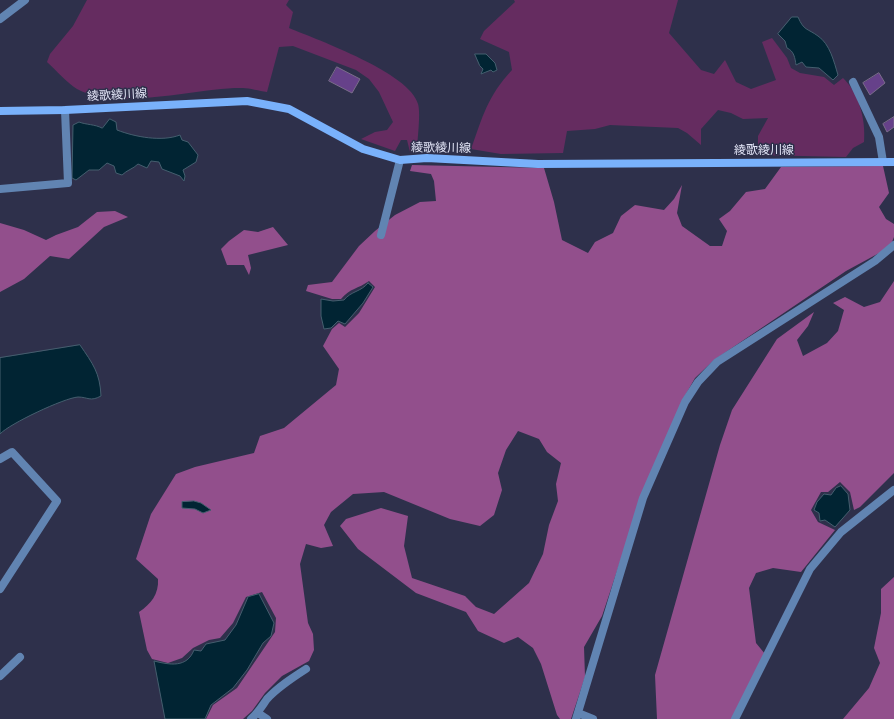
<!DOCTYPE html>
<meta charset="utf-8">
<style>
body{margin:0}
canvas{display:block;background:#2e304b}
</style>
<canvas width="894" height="719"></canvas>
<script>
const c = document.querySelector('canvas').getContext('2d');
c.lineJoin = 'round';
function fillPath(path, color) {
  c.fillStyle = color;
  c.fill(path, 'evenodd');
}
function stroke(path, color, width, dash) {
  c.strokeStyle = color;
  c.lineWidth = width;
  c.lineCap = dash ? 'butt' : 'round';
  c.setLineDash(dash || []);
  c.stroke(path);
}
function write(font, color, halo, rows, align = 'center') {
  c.font = font + ' "Public Sans","Noto Sans JP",sans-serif';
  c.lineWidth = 3;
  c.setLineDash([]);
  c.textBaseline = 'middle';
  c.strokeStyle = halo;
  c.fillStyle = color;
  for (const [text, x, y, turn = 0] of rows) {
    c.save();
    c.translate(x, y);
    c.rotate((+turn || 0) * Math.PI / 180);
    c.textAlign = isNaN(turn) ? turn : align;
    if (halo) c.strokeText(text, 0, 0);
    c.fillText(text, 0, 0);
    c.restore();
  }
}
const green = new Path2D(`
 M87,0H289L286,5L293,12L289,28C318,40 410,73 418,104C421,114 417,141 417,153L410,152L407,140H401L395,151L361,139L375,132L387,130L393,122L379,92L369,79L356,70L293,46L279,47L267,92C259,91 250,88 243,88C196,87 119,112 77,89C66,82 57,71 47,62L50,54L73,26Z
 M514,0H678L669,33L701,70L714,74L725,60L736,82L751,89L776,80L762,42L772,38L787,58L791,68L800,73L824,77L834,85L843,78C859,93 866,120 864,142L853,148L846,157L758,155V136L768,118L743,119L731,113L718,110L701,129V145L687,133L678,128L610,125L595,129L567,131L563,153L501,154L471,149C483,116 487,97 512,70L509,52L480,39L484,31L515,2Z`);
const forest = new Path2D(`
 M412,165L544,168L554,202L562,240L588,253L595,242L613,233L621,216L635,205L664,210L674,199L682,185L677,213L682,226L710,246H722L727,231L719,219L730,211L746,192L765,189L781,167L883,166L889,193L879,207L886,219L894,224V237L892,242L881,252L846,271L714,360L695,378L682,401L630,532L602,616L584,647L585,677L571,719H560L557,715L541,664L533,648L518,637L504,643L478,631L466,612L416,593L358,549L340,526L346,519L381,508L408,516L404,546L412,578L465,596L476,607L494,614L529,583L543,554L549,525L558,501L556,484L561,463L547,452L539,439L518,431L506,450L498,473L502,490L494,515L480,526L450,519L384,492L353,494L331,512L324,525L333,546L321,548L306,544L300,564L308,623L313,634L314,650L309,661L282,676L265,693L252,711L243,719H206L213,705L237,688L275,632L276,618L262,592L246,597L233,623L220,638L209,640L193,648L182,658L168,663L152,659L147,650L139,612C151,604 159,594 158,579L136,559L151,514L176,474L195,467L254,453L260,436L284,428L336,385L339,369L323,346L332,329L339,323L345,327L359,313L375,287L369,281C358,289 350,288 341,299H332L306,291L308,285L332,282L359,246L375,231L395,215L420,202L436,201L434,181L431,174L410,171Z
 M115,211L128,217L104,227L69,259L50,256L24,279L0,292V223L24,230L46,240L56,235L78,227L97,212Z
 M273,227L288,245L248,255L251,268L249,275L244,265H227L221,249L229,241L244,230L258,232Z
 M894,281V473L860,507L854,510L850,492L840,482L828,492H821L811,510L818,522L835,530L801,572L773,568L756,573L749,588L756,643L765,654L732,719H657L655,675L720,445L732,410L777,339L814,312L808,326L797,340L803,356L827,343L838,331L844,310L833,303L845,297L864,307L880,302Z
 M894,577V719H843L869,688L880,663L874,648L881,613V589Z`);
const water = new Path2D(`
 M792,17H798C804,31 807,28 818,36C830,44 834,62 838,75L833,80L819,68L806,67L802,62L796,65C795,58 794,51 787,48L785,41L778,34Z
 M475,54H486L495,63L497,70L493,72L491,70L481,74L483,69L480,66Z
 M110,119L116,122L117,130C135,137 162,142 180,135L182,140L188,142L198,155L196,162L183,170L185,176L184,181L180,176L162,169L159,162L151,161L147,168L138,164C133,169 127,170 122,175L116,173L114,166L107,163L99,170H89L76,180L72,178L73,125L79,122C87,125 94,124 102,128Z
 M368,283L373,287L363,303L345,324L338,321L331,328L324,329L321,316V299L333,301L344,300C351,291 361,292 368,283Z
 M80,345C93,364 100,373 101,396C90,402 88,397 78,397C64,398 9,424 0,434V358Z
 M841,486L848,494L850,510L835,527L825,520L820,521L819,513L814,510L817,502L824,494L831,495L836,488Z
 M194,501L201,503L211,510L203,513L195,509L182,508V502Z
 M259,594L274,623L271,636L263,643L247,670L233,688L211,705L205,719H165L154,661C170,665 187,668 194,650L201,651L206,644L225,640L236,625L248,597Z`);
const building = new Path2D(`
 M337,67L360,79L352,93L329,81Z
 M879,73L885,83L870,95L863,83Z
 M894,117V127L887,132L883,124Z`);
const minor = new Path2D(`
 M0,19L25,0
 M853,82L879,137L883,162
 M0,189L68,183L65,110
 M381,235L400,160
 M0,459L12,452L57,501L0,589
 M0,676L20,657
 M258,713L267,719
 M578,713L593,719
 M251,719C258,713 262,706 267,699C278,687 292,678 306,669
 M576,719L643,498L685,402L698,382L717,362L875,261L894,245
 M735,719L810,569L841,532L894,490`);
const secondary = new Path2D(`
 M0,111L65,110L247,101L289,109L363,149L400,160L427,158L538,164L894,162`);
const streetNames = [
 ["綾歌綾川線",117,95,-3],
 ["綾歌綾川線",441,148,1],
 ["綾歌綾川線",764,150]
];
fillPath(green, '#652c60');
fillPath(forest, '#924f8c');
fillPath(water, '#012433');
stroke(water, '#445e6e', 1);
fillPath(building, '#66418a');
stroke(building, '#7a6c8a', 1);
stroke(minor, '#6184b2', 8);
stroke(secondary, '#79b1fb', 8);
write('12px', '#e2e4f6', '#2e304b', streetNames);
</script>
